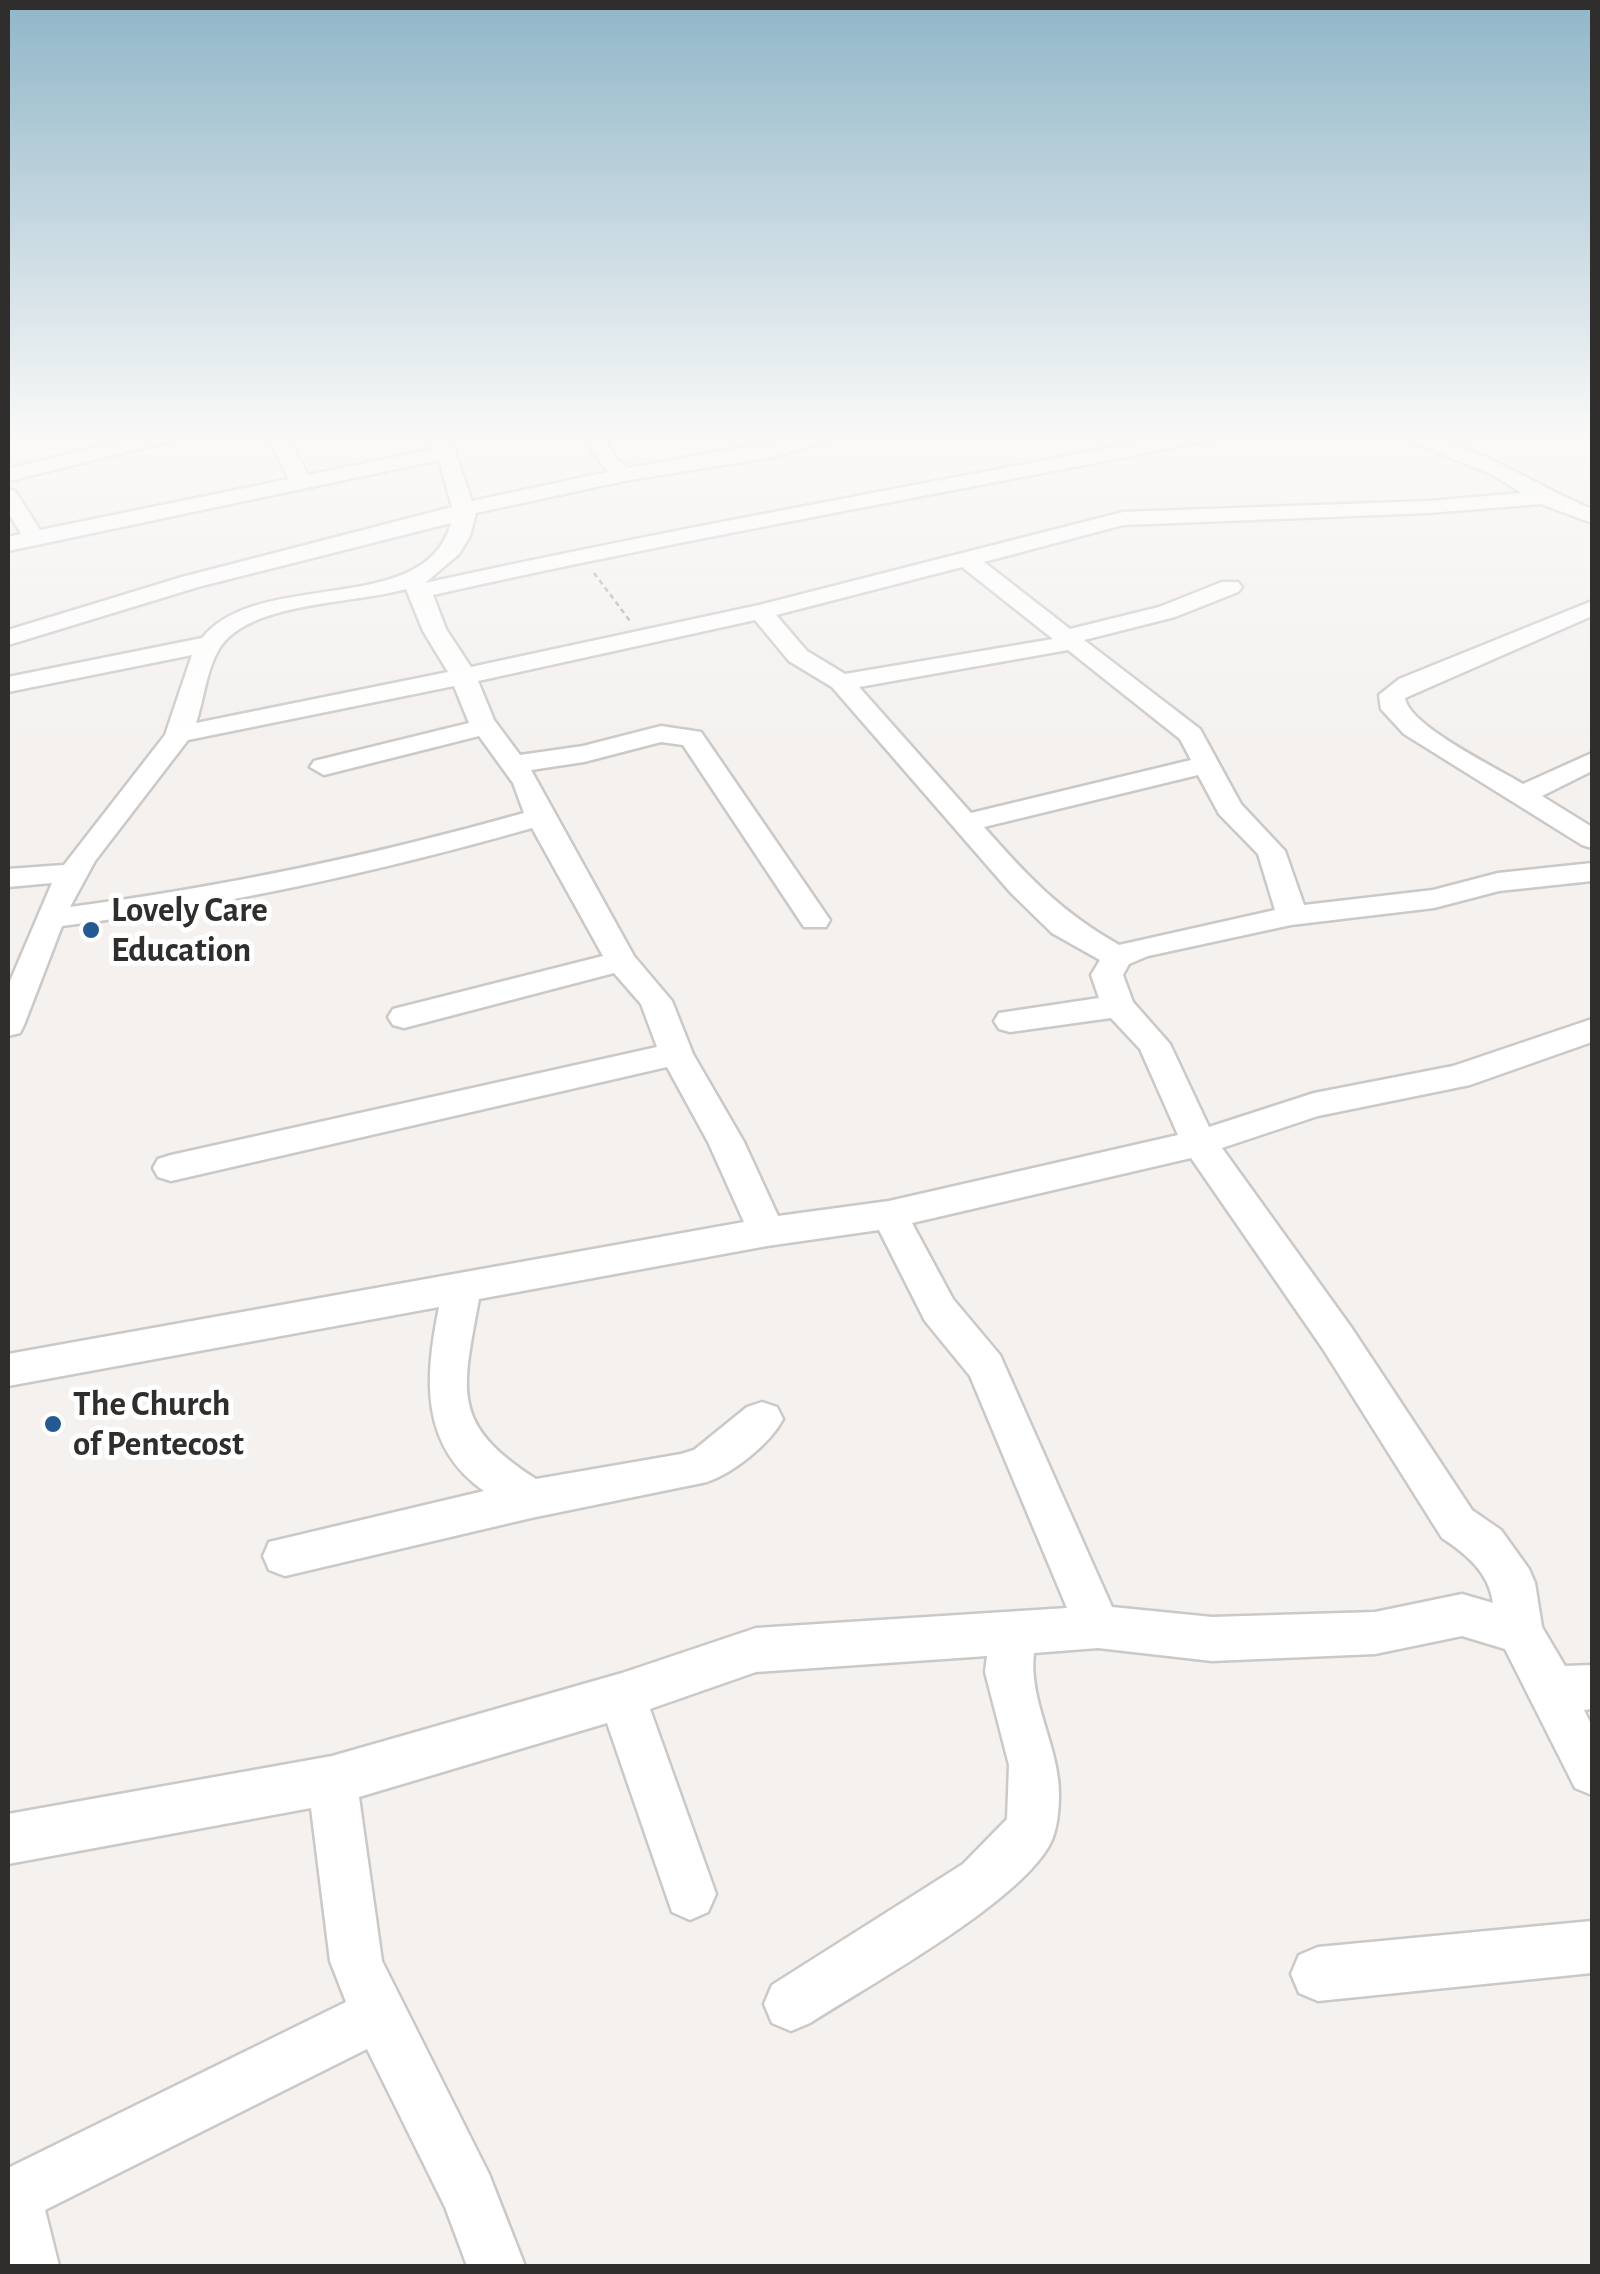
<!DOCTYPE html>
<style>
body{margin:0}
#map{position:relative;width:1600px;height:2274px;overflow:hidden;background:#f4f1ef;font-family:"Alegreya Sans",sans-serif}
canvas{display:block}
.frame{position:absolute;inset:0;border:10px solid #2f2e2d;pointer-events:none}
</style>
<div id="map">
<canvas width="1600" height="2274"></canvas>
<div class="frame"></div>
</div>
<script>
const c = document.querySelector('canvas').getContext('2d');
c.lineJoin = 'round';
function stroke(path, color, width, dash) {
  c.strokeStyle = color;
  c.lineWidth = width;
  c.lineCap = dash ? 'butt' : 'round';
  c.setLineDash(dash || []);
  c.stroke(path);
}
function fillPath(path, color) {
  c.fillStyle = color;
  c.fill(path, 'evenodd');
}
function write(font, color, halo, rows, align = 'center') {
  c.font = font + ' "Alegreya Sans",sans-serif';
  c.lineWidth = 10;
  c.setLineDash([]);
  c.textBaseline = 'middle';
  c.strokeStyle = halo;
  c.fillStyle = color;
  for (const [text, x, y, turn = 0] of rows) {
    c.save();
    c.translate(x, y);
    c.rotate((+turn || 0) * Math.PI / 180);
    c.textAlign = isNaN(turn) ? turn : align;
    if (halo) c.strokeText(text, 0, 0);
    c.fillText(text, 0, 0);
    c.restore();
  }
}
const path = new Path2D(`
 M594,573L630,621`);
const minor = new Path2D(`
 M150,434H186L183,438L8,481V469Z
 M266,434H286L308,475L434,449L429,434H449L472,501L608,472L580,434H600L616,458L628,468L817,434H853L773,457L624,481L476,513L470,536L459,554L425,583C675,528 928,484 1179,434H1221L1211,440C952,492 691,537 433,595L446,629L471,667L759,605L1123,512L1429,501L1522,493L1493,475L1393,434C1465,434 1528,483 1592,509V523L1541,504L1429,513L1123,525L984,562L1070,629L1159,607L1222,582H1238L1242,587L1238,592L1175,617L1084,640L1200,729L1241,804L1285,851L1304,905L1433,890L1498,873L1592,863V881L1499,891L1434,908L1291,925L1148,956L1129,964L1123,975L1133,1002L1170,1044L1209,1127L1314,1093L1453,1066L1592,1019V1042L1470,1085L1318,1116L1222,1148L1351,1327L1472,1510L1501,1530L1529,1569L1535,1583L1542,1627L1565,1666L1592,1665V1709L1584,1710L1592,1726V1795L1575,1788L1505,1649L1462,1636L1375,1654L1212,1661L1098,1648L1034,1653C1028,1700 1059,1746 1059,1794C1059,1811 1057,1832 1049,1846C1015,1905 871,1984 810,2023L791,2031L772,2023L764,2004L772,1985L963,1864L1007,1819L1009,1765L985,1672L987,1656L756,1672L650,1709L716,1894L708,1912L690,1920L672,1912L607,1723L359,1797L382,1961L489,2174L525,2266H467L445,2207L367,2049L45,2210L59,2266H8V2168L346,2002L330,1961L311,1808L8,1864V1814L332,1756L622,1673L756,1628L1067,1608L970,1376L925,1321L879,1230L767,1246L479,1299C462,1392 450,1424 536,1479L681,1454L694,1450L747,1407L762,1402L777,1407L783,1419C770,1444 733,1473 707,1482L531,1518L285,1576L269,1570L263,1556L269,1542L484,1491C419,1445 425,1377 439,1307L8,1386V1354L744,1222L708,1142L667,1067L171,1181L158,1177L153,1168L158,1159L171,1155L657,1047L641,1004L614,973L404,1028L393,1025L388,1017L393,1009L603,956L532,828C378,872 222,906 62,926L24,1025L20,1033L8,1036V986L52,883L8,887V869L64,865L165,735L192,655L8,692V677L202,638C260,567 426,619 451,523L198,587L8,645V630L182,577L452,507L439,460L8,551V537L21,534L8,512V489L15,491L40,530L289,479ZM962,567L1053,639L845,674L807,651L776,615ZM406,589L423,631L448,672L196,723C204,699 206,671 219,649C249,601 355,604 406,589ZM755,620L789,661L832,687L1011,893L1052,933L1100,960L1091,975L1099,998L999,1013L994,1021L999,1029L1010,1032L1111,1018L1140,1049L1178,1135L889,1201L778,1216L744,1142L693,1054L672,1001L634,956L531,770L584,762L661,742L683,745L804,927H826L830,920L701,732L661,726L583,746L520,755L494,720L478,681ZM1068,650L1180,739L1191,760L971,813L859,687ZM454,686L469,723L314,761L310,767L324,775L479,736L513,783L524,813C375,855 224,887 70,907L95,861L188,740ZM1198,775L1219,814L1258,854L1275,910L1119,945C1060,911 1028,877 984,827ZM1191,1158L1323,1349L1442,1538C1466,1554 1489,1572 1493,1603L1462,1594L1375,1612L1212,1617L1112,1607L1000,1355L953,1299L912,1223Z
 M1592,601V616L1405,698C1409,726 1497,768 1523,784L1592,753V771L1542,796L1592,827V848L1582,845L1404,734L1381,709L1379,695L1399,679Z
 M1592,1921V1973L1318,2001L1299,1993L1291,1974L1299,1955L1318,1947Z`);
const markers = [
 [91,930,10,"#245992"],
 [53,1424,10,"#245992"]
];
const poiNames = [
 ["Lovely Care",111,910],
 ["Education",111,950],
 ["The Church",73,1404],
 ["of Pentecost",73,1444]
];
stroke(minor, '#cbc9c7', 5);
stroke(path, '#a7a5a3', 2.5, [5, 4]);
fillPath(minor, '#fff');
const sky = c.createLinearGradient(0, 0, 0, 753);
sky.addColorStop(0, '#90b6c8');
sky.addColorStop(0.58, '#faf9f8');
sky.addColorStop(1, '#faf9f800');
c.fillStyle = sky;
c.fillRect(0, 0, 1600, 753);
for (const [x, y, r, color] of markers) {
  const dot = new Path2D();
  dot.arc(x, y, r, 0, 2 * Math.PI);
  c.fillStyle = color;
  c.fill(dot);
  stroke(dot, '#fff', 4);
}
write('bold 35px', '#2f2e2d', '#fff', poiNames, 'left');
</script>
